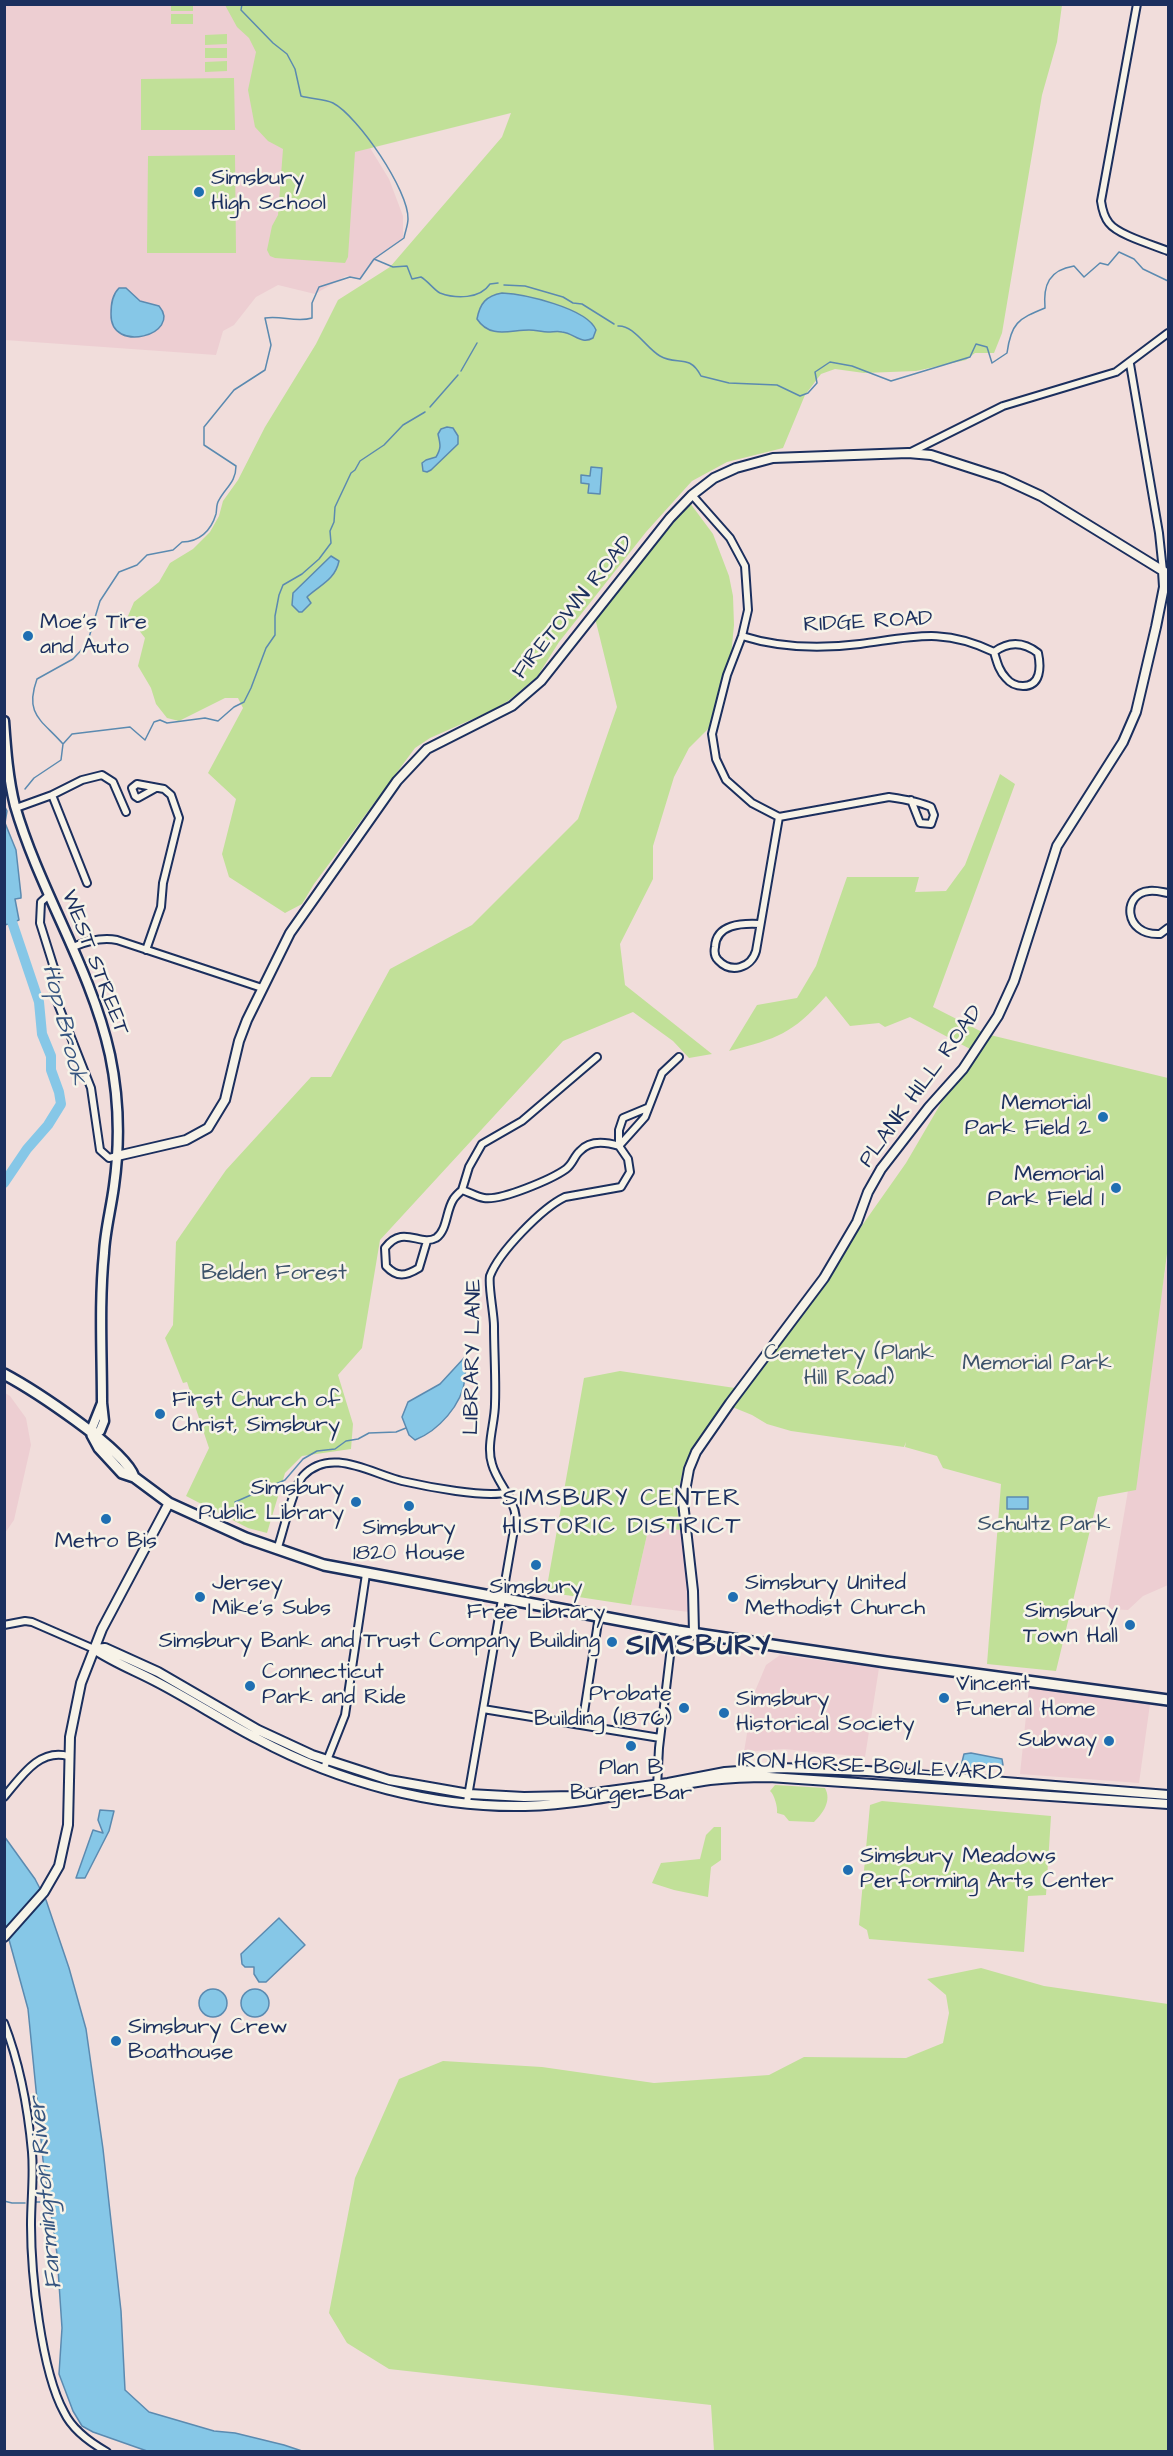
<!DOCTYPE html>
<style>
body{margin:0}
#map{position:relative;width:1173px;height:2456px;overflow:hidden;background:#f1dddb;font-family:"Architects Daughter",sans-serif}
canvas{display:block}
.frame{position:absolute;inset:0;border:6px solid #1b2f5e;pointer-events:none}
</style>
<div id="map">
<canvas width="1173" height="2456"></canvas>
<div class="frame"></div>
</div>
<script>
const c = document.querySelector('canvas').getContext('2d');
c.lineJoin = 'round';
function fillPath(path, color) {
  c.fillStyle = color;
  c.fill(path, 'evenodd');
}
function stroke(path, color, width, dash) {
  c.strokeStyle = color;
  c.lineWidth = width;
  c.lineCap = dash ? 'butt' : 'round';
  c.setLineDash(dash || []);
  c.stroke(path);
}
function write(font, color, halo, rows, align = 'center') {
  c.font = font + ' "Architects Daughter",sans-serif';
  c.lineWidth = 5;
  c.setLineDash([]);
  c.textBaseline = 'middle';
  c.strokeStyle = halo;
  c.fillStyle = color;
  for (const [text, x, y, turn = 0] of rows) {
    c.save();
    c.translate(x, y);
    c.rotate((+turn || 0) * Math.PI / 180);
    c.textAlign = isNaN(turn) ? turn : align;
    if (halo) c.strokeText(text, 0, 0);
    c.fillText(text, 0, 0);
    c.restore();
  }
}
const built = new Path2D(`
 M4,5H264L364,138L389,179L403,216V238L379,256L360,278L346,276L315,294L278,285L256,297L234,325L223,331L216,355L5,340Z
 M1168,1254V1585L1143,1596L1128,1610L1108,1609Z
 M5,1393L10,1396L26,1418L31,1445L14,1520L5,1533Z
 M649,1526L680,1530L685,1553L689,1612L631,1605Z
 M780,1655L879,1668L865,1757L784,1749L744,1752L753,1696L766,1665Z
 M1029,1687L1150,1704L1139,1783L1020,1774Z`);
const green = new Path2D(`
 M171,5H193V11H171Z
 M225,5H1062L1057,42L1042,95L1002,333L994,353H975L966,360L916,371L864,373L835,369L821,374L805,395L783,448L727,462L692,481L646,532L559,642L537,677L508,701L493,710L430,738L415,748L314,884L302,904L285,913L229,877L222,854L236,799L208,773L243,708L238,698H225L179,721L167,718L156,704L151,688L138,666L145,638L128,616L134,602L159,582L170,563L193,549L210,532L219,516L223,501L238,480L265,427L316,344L338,300L390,267L502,137L511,113L355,152L348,257L345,263L275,258L270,256L267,250L272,226L278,215L283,149L268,141L255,127L248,90L256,52L249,38L237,27Z
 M171,14H193V24H171Z
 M227,34V44L205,45V35Z
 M205,48H227V58H205Z
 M227,61V71L205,72V62Z
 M234,78L235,130H141V79Z
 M235,155L236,253H147L148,156Z
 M690,503L713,534L729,576L733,596L734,625L731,656L709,728L689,748L674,777L653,846V879L620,944L625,985L712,1054L689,1058L673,1041L633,1012L563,1041L380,1240L362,1348L338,1375L353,1424L351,1449L302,1456L285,1473L267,1533L248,1528L186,1496L209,1448L187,1382L183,1383L165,1338L173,1325L176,1242L226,1170L311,1077H331L390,969L472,925L578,819L617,707L595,618Z
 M1000,774L1015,784L933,1007L986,1034L1168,1078V1246L1137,1483L1136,1490L1098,1497L1056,1671L987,1664L1001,1484L943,1468L937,1456L905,1447L906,1442L904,1447L791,1431L767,1424L752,1415L725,1404L684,1465L676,1502L680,1530L649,1526L631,1605L546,1592L584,1378L620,1371L735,1388L780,1342L906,1163L972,1050L910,1017L885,1027L879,1023L850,1026L826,996C791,1035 778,1038 729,1051L757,1005L797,998L816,966L847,877H919L915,892L946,891L965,865Z
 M775,1785L825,1788C832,1801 823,1813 814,1822L789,1821L784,1815L777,1813C778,1807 774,1794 770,1791Z
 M882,1801L1051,1816L1046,1895L1028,1896L1024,1952L869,1939L867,1930L859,1925L870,1805Z
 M714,1827H721V1860L711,1867L708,1897L674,1890L652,1883L661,1863L700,1859L706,1835Z
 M981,1968L1044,1986L1168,2004V2451H714L711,2405L389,2369L347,2343L329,2313L355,2178L399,2079L443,2061L542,2067L654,2083L769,2075L804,2057L906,2058L943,2043L949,2013L946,1995L927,1979Z`);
const water = new Path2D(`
 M119,288H126L140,301L159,306C183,334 110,355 111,314C111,304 112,295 119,288Z
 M502,293C524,294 587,308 596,330L593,338C581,345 574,333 562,332C558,331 553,332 548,332C542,332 536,330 529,330C510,330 490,339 477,319C480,303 486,296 502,293Z
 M447,427L453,428L458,436V444L431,470L427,472L423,471L422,463L426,460L436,457C442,447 440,444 438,434L441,429Z
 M591,467L602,468L600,494L588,493L589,484L581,483V475L590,476Z
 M331,556L339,561C335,580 320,585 307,597L311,603L302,612H299L292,605L293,593Z
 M4,805L7,811L5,823L16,850L21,895V898L15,899L19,920L5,925Z
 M464,1358L466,1360C465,1367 466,1373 465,1379C462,1405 438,1431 415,1440L409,1435L402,1417L408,1402L440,1384Z
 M1007,1497H1028V1509H1007Z
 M971,1753L1002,1759L1003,1765L981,1769L961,1766L964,1754Z
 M100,1810L114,1811L109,1831L85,1878H76L93,1830L103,1833L98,1820Z
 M4,1836L35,1879L46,1900L69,1968L86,2029L103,2149L121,2311L125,2390L149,2412L214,2431L235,2433L284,2445L302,2451H147L93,2432L82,2426L73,2411L59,2374L62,2328L57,2254L43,2160L28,2009L5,1925Z
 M279,1918L305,1945L266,1982H259L254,1974V1967H245L242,1964L241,1954Z
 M241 2003a14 14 0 1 1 28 0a14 14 0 1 1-28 0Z
 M199 2003a14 14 0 1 1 28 0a14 14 0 1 1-28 0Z`);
const stream = new Path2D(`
 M374,259L393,267L407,266L412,279L421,277C428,281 434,290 440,293C456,299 480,299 490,284L498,283
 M504,285L525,286L563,297L573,303L582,304L614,324
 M618,326C634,325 646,348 660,356C677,366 689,353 701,376L729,383L777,385L800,396L808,393L817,383L815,372L830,362L852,366L891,381L970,357L976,344L987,347L992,363L1007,353C1011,323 1018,319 1045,308C1043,285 1049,270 1074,266L1084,277L1100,263L1108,265L1119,252L1134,259L1143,269L1168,281
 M461,371L477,343
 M430,407L458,375
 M63,744L72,734L130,727L145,740L154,722L160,720L167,723L205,718L218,721L234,707L244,702L251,688L266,648L275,635V616L279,595L283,585L302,574L319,559L331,543L330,531L334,522L335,507L351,473L355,470L360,461L384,445L403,425L425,412
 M25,789L34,778L61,760L63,744C42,720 24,715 37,679L73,659L87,644L100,601L119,572L137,565L147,555L173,550L182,542C199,542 211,531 216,514C217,509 216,504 219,500C226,487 236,482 236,466L204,445V427L234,390L265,370L271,345L265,318C281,315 296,323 312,318V303L319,287L350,277L360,279L374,259L404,238C405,232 408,225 408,219C409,191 358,116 333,103C325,99 311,99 301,96L295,69L287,54L273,43L241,10L242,4
 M235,1502L285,1480L303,1459L317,1451L335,1449L346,1441L358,1439L369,1433L396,1432L406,1428
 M4,2201L12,2203H25
 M35,2202H49`);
const river = new Path2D(`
 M4,898L39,1002L42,1034L51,1056V1070L59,1092L61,1104L48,1125L27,1149L4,1183`);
const minor = new Path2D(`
 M1137,4L1101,201C1102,208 1104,217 1109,223C1118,235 1153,245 1168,251
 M1130,364L1159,533L1163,571
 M909,453L1003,406L1116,372L1168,333
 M692,495L730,538L745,566L748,610L742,636L727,675L712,734L716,759L726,780L752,803L779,817L889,797C903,799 918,801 931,807L934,815L931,824L920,823L911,800
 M742,636C780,648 820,649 860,644C913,637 943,627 994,652C997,662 999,671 1006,678C1010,683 1016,686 1023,686C1041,686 1041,667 1038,653C1024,642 1009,641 994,652
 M52,795L87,883
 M16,808L52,795L82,780L102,775L113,782L126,812
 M1168,893C1162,892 1155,890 1149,891C1122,893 1123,936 1160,934L1168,928
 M49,895L41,902L40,923L55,971L54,994L91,1088L100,1150L109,1158L117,1156
 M760,924C742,923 716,924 715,947C714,952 715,957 718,960C731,974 751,968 756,951L779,817
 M73,947C87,941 102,937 117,940L262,988
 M146,950L161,907L163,883L179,818L171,795L164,789L137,784L132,788L135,796L138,798L156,788
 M619,1146L645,1117L662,1073L679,1057
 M619,1146V1130L623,1118L647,1108
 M462,1190L469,1167L482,1144L522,1121L597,1057
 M427,1241L419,1268C406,1276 397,1278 386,1266L385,1248C403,1224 420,1247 436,1238C447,1231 446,1211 453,1200C455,1196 459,1193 462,1190C469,1192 477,1197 484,1198C501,1201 552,1179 566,1169C573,1164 574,1156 580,1151C590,1140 606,1142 619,1146L628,1159L630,1172L621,1187L565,1197C542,1208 499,1252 490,1276C488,1285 494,1314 494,1326C494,1352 496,1378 495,1404C495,1423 486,1445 492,1464C497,1483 514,1497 516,1518L467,1802
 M277,1550C283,1533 293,1487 303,1476C330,1446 372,1474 402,1481C424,1486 489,1499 507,1492
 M4,1625L25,1621L32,1622L94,1649
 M483,1709L660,1738
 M582,1725L599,1616
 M324,1768L345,1715L366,1574
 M657,1787L659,1748L673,1630
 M4,1797C21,1777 39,1748 68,1756
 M4,2023C20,2064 28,2108 32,2152C34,2176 31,2200 31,2225C31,2273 41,2370 64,2412C72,2429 91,2443 107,2452`);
const tertiary = new Path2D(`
 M117,1156L186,1140L208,1128L225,1100L239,1041L247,1020L290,933L397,781L427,749L512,706L541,681L670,518L692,495L714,478L736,468L773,458L908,453L931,455L1002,478L1041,496L1168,574
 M694,1632L693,1591L683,1502L689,1469L696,1452L730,1403L824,1278L857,1222L868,1192L881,1169L929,1107L963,1069L998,1016L1014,981L1057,846L1123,742L1136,712L1156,627L1164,587L1163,571
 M94,1649C113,1662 134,1670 155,1681C190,1699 223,1721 258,1739C338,1782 434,1808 525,1806C588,1804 648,1789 710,1780C729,1778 749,1777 769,1777L1168,1804
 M94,1649L105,1648L158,1672L258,1730L312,1755L389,1780L469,1794L524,1797L573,1796L668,1783L725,1772L780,1768L867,1771L1168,1795
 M4,1937L44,1892L59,1866L68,1825L70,1737L81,1683L102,1629L169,1503`);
const secondary = new Path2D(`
 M4,721C6,749 8,778 15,806C40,892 91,968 110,1055C119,1098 120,1143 114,1186C111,1209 105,1231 104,1253C99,1303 102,1353 102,1403L104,1421L100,1431L92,1435V1428L102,1403`);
const trunk = new Path2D(`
 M4,1374C32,1389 125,1449 134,1477
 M92,1435L99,1448L122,1473L134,1477L169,1503L246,1538L324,1565L678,1631L886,1662L1168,1700`);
const markers = [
 [199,192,6,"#1f6fb2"],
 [28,636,6,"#1f6fb2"],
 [1103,1117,6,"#1f6fb2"],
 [1116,1188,6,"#1f6fb2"],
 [160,1414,6,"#1f6fb2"],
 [356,1502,6,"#1f6fb2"],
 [409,1506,6,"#1f6fb2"],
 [106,1519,6,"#1f6fb2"],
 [536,1565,6,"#1f6fb2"],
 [200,1597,6,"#1f6fb2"],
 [733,1597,6,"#1f6fb2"],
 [1130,1625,6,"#1f6fb2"],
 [612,1642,6,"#1f6fb2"],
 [250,1686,6,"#1f6fb2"],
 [944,1698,6,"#1f6fb2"],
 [684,1708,6,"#1f6fb2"],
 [724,1713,6,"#1f6fb2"],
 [1109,1741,6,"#1f6fb2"],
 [631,1746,6,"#1f6fb2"],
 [848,1870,6,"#1f6fb2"],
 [116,2041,6,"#1f6fb2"]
];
const poiNames = [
 ["Simsbury",211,179],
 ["High School",211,204],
 ["Moe's Tire",40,623],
 ["and Auto",40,648],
 ["Memorial",1091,1104,"right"],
 ["Park Field 2",1091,1129,"right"],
 ["Memorial",1104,1175,"right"],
 ["Park Field 1",1104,1200,"right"],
 ["First Church of",172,1401],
 ["Christ, Simsbury",172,1426],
 ["Simsbury",344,1489,"right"],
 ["Public Library",344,1514,"right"],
 ["Simsbury",409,1529,"center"],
 ["1820 House",409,1554,"center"],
 ["Metro Bis",106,1542,"center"],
 ["Jersey",212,1584],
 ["Mike's Subs",212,1609],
 ["Simsbury United",745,1584],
 ["Methodist Church",745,1609],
 ["Simsbury",536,1588,"center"],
 ["Free Library",536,1613,"center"],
 ["Simsbury",1118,1612,"right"],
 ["Town Hall",1118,1637,"right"],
 ["Simsbury Bank and Trust Company Building",600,1642,"right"],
 ["Connecticut",262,1673],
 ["Park and Ride",262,1698],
 ["Vincent",956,1685],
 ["Funeral Home",956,1710],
 ["Probate",672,1695,"right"],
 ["Building (1876)",672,1720,"right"],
 ["Simsbury",736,1700],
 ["Historical Society",736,1725],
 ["Subway",1097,1741,"right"],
 ["Plan B",631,1769,"center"],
 ["Burger Bar",631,1794,"center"],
 ["Simsbury Meadows",860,1857],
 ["Performing Arts Center",860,1882],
 ["Simsbury Crew",128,2028],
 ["Boathouse",128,2053]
];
const streetNames = [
 ["FIRETOWN ROAD",574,608,-51],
 ["RIDGE ROAD",868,623,-3],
 ["WEST STREET",94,963,69],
 ["PLANK HILL ROAD",922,1087,-54],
 ["LIBRARY LANE",474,1357,-89],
 ["IRON HORSE BOULEVARD",870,1768,3]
];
const parkNames = [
 ["Belden Forest",274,1274],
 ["Cemetery (Plank",849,1354],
 ["Hill Road)",849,1379],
 ["Memorial Park",1037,1364],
 ["Schultz Park",1044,1525]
];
const waterNames = [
 ["Hop Brook",63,1025,76],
 ["Farmington River",47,2193,-95]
];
const neighbourhoodNames = [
 ["SIMSBURY CENTER",622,1500],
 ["HISTORIC DISTRICT",622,1528]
];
const districtNames = [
 ["SIMSBURY",699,1648]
];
fillPath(built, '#edced2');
fillPath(green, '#c1e098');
fillPath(water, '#86c7e7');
stroke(water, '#5b8ab0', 1.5);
stroke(stream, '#5b8ab0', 1.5);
stroke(river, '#86c7e7', 10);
stroke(minor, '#1b2f5e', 10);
stroke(tertiary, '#1b2f5e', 12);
stroke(secondary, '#1b2f5e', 13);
stroke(trunk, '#1b2f5e', 14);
stroke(minor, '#f7f3e8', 6);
stroke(tertiary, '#f7f3e8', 8);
stroke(secondary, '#f7f3e8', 8);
stroke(trunk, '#f7f3e8', 9);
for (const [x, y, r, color] of markers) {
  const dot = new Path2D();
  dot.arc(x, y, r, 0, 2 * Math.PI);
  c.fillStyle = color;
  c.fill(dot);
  stroke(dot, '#f7f3e8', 2);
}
write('22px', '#1b2f5e', '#f7f3e8', poiNames, 'left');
write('22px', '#1b2f5e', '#f7f3e8', streetNames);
write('22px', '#3c526a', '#f7f3e8', parkNames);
write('italic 24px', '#365580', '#f7f3e8', waterNames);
c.letterSpacing = '1.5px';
write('24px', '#1b2f5e', '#f7f3e8', neighbourhoodNames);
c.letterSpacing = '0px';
c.letterSpacing = '1.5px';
write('bold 28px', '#1b2f5e', '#f7f3e8', districtNames);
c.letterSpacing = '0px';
</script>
